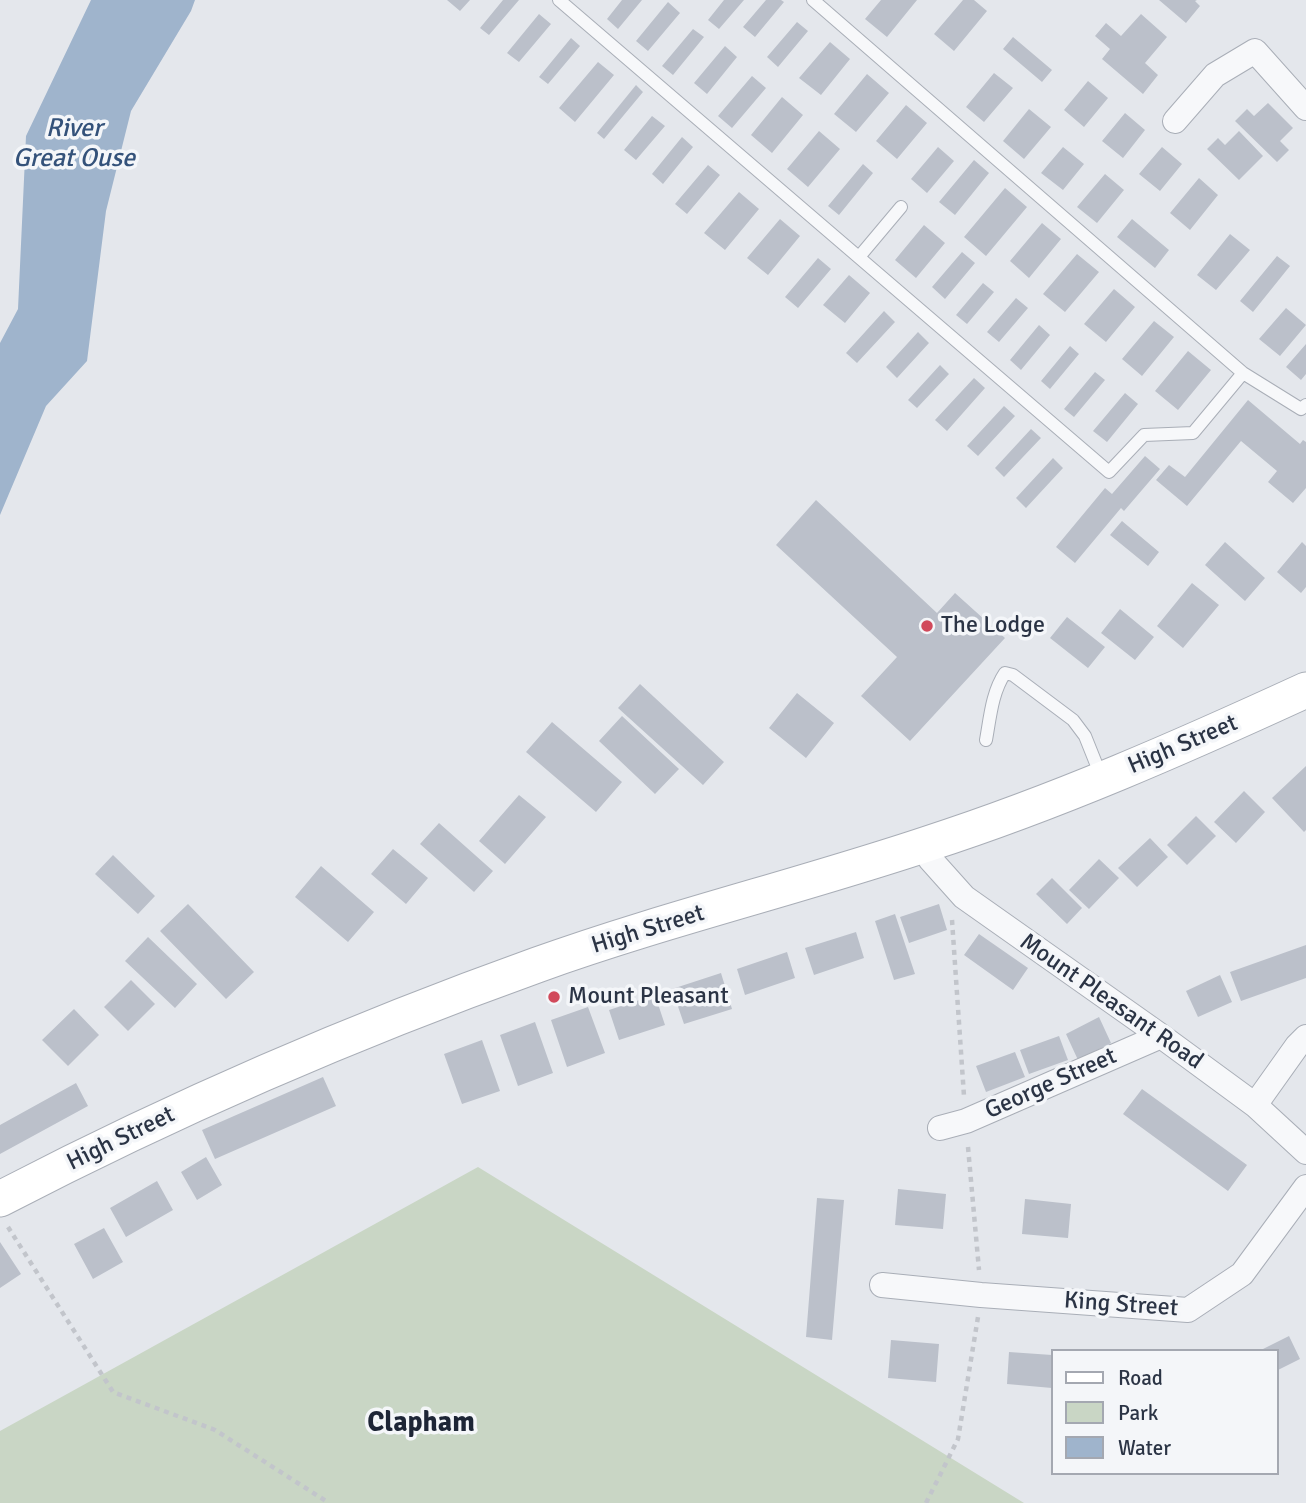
<!DOCTYPE html>
<style>
body{margin:0}
#map{position:relative;width:1306px;height:1503px;overflow:hidden;background:#e4e7ec;font-family:Signika,sans-serif}
canvas{display:block}
.legend{position:absolute;left:1051px;top:1349px;width:228px;height:126px;box-sizing:border-box;background:#f4f6f9;border:2px solid #a4a8b1;margin:0;padding:9px 12px;list-style:none;font-size:21px;color:#2b3445}
.legend li{display:flex;align-items:center;gap:14px;height:35px}
.legend b{width:35px;border:2px solid #a4a8b1}
</style>
<div id="map">
<canvas width="1306" height="1503"></canvas>
<ul class="legend">
<li><b style="height:9px;background:#fff"></b>Road</li>
<li><b style="height:19px;background:#c9d6c5"></b>Park</li>
<li><b style="height:19px;background:#9fb4cc"></b>Water</li>
</ul>
</div>
<script>
const c = document.querySelector('canvas').getContext('2d');
c.lineJoin = 'round';
function fillPath(path, color) {
  c.fillStyle = color;
  c.fill(path, 'evenodd');
}
function stroke(path, color, width, dash) {
  c.strokeStyle = color;
  c.lineWidth = width;
  c.lineCap = dash ? 'butt' : 'round';
  c.setLineDash(dash || []);
  c.stroke(path);
}
function write(font, color, halo, rows, align = 'center') {
  c.font = font + ' Signika,sans-serif';
  c.lineWidth = 7;
  c.setLineDash([]);
  c.textBaseline = 'middle';
  c.strokeStyle = halo;
  c.fillStyle = color;
  for (const [text, x, y, turn = 0] of rows) {
    c.save();
    c.translate(x, y);
    c.rotate((+turn || 0) * Math.PI / 180);
    c.textAlign = isNaN(turn) ? turn : align;
    if (halo) c.strokeText(text, 0, 0);
    c.fillText(text, 0, 0);
    c.restore();
  }
}
const green = new Path2D(`
 M478,1167L1024,1503H0V1431Z`);
const water = new Path2D(`
 M91,0H195L191,11L131,111L106,211L87,361L46,406L0,515V343L18,309L26,136Z`);
const building = new Path2D(`
 M447,0H470L460,11Z
 M503,0H519L489,35L480,28Z
 M622,0H642L618,29L607,19Z
 M724,0H744L719,29L708,20Z
 M766,0H781L784,2L755,37L743,27Z
 M881,0H917L887,37L865,19Z
 M963,0H974L987,11L954,51L934,34Z
 M1159,0H1197L1195,1L1200,6L1186,23Z
 M668,2L680,13L648,51L636,41Z
 M539,14L551,24L519,62L507,53Z
 M1141,14L1167,37L1145,63L1158,75L1143,94L1102,59L1110,49L1095,36L1106,23L1121,36Z
 M797,22L808,31L778,67L767,57Z
 M693,29L704,37L673,75L662,66Z
 M1013,37L1052,70L1042,82L1003,49Z
 M571,38L580,46L548,84L539,77Z
 M830,42L850,59L821,95L799,78Z
 M725,46L737,57L707,94L694,83Z
 M598,62L614,75L575,122L559,108Z
 M994,73L1013,88L984,122L966,107Z
 M867,74L889,93L856,132L834,114Z
 M752,76L766,88L732,128L718,116Z
 M1088,81L1108,98L1084,127L1064,110Z
 M636,85L643,92L604,139L597,133Z
 M782,97L803,115L772,153L751,135Z
 M1268,103L1293,128L1280,141L1289,150L1277,162L1235,121L1247,109L1254,116Z
 M906,105L927,123L897,159L876,141Z
 M1029,109L1051,127L1024,159L1003,141Z
 M1125,113L1145,130L1123,158L1102,141Z
 M652,116L665,126L636,160L624,150Z
 M819,131L840,149L808,187L787,169Z
 M1239,131L1263,156L1239,180L1207,149L1218,138L1225,145Z
 M682,137L693,147L663,184L652,174Z
 M938,147L954,161L927,193L911,179Z
 M1063,147L1084,164L1063,190L1041,173Z
 M1162,147L1182,164L1160,191L1139,174Z
 M974,160L989,173L955,215L939,202Z
 M863,164L873,173L839,215L828,206Z
 M708,165L720,175L687,214L675,204Z
 M1105,174L1124,190L1097,223L1077,207Z
 M1199,178L1218,195L1190,230L1170,213Z
 M1005,188L1027,207L986,256L964,237Z
 M739,192L759,209L725,250L704,233Z
 M780,219L800,236L768,275L747,258Z
 M1132,219L1169,250L1155,268L1117,237Z
 M1042,223L1061,239L1029,278L1010,261Z
 M924,225L945,243L916,278L895,260Z
 M1230,234L1250,250L1216,290L1197,275Z
 M962,252L975,263L945,299L932,287Z
 M1077,254L1099,272L1065,312L1043,294Z
 M1277,256L1290,266L1253,312L1240,301Z
 M818,258L831,269L798,308L785,297Z
 M849,275L870,293L845,323L823,305Z
 M983,283L994,292L967,324L956,315Z
 M1114,289L1135,307L1106,342L1084,324Z
 M1016,298L1028,308L999,342L987,332Z
 M1286,308L1306,325L1280,356L1259,339Z
 M884,311L895,322L857,363L846,353Z
 M1154,321L1174,337L1142,376L1122,359Z
 M1039,325L1050,335L1021,370L1010,360Z
 M918,332L929,343L897,378L886,367Z
 M1306,344V374L1301,380L1286,367Z
 M1070,346L1079,354L1050,389L1041,381Z
 M1188,351L1211,370L1178,410L1155,391Z
 M940,365L949,374L917,408L908,400Z
 M1095,372L1105,380L1074,417L1064,409Z
 M974,378L985,388L947,431L935,420Z
 M1125,393L1138,404L1107,442L1093,431Z
 M1248,400L1300,444L1303,440L1306,442V488L1293,503L1268,482L1277,471L1241,441L1187,506L1156,480L1169,465L1185,477Z
 M1004,406L1015,416L978,456L967,446Z
 M1031,429L1041,438L1004,477L995,468Z
 M1145,456L1160,469L1124,511L1121,508L1075,563L1056,547L1105,488L1112,494Z
 M1053,458L1063,468L1026,508L1016,498Z
 M816,500L937,613L955,593L1005,638L910,741L861,696L897,657L776,545Z
 M1122,521L1159,552L1148,566L1110,535Z
 M1225,542L1265,578L1245,601L1205,565Z
 M1302,542L1306,546V587L1301,593L1277,572Z
 M1192,583L1219,605L1183,648L1157,626Z
 M1120,609L1154,637L1135,660L1101,633Z
 M1067,617L1105,647L1088,668L1050,638Z
 M640,684L724,762L703,785L618,708Z
 M797,693L834,723L806,758L769,728Z
 M622,716L679,769L655,794L599,741Z
 M552,722L622,782L596,812L526,752Z
 M1306,766V830L1304,832L1272,798Z
 M1244,791L1265,812L1236,843L1214,822Z
 M519,795L546,817L505,864L479,841Z
 M1196,816L1216,836L1187,865L1167,845Z
 M439,823L493,871L474,892L420,844Z
 M1150,838L1168,857L1137,887L1118,868Z
 M393,849L428,878L406,904L371,874Z
 M113,855L155,896L138,914L95,874Z
 M1099,859L1119,878L1089,909L1069,890Z
 M321,866L374,912L348,942L295,897Z
 M1052,878L1082,908L1067,924L1036,894Z
 M188,904L254,972L226,999L160,931Z
 M939,904L947,930L909,943L900,917Z
 M895,914L915,974L894,980L875,921Z
 M856,932L864,958L814,975L805,948Z
 M979,934L1028,968L1013,990L964,955Z
 M148,937L197,984L175,1008L125,961Z
 M1306,945V978L1241,1001L1230,972Z
 M787,952L795,978L745,995L737,969Z
 M721,973L732,1009L684,1024L672,989Z
 M1220,975L1232,1002L1198,1017L1186,991Z
 M131,980L155,1004L128,1031L104,1007Z
 M655,995L665,1025L619,1040L609,1010Z
 M588,1007L605,1053L567,1067L551,1020Z
 M74,1009L99,1035L68,1066L42,1040Z
 M1099,1017L1111,1043L1078,1060L1066,1034Z
 M535,1022L553,1073L518,1086L500,1035Z
 M1059,1036L1068,1060L1029,1074L1020,1050Z
 M482,1040L500,1091L462,1104L444,1054Z
 M1015,1052L1025,1077L986,1092L976,1066Z
 M323,1077L336,1106L215,1159L202,1130Z
 M76,1083L88,1106L0,1154V1125Z
 M1142,1089L1247,1165L1228,1191L1123,1114Z
 M206,1157L222,1185L197,1200L181,1172Z
 M157,1181L173,1210L126,1237L110,1208Z
 M898,1189L946,1194L943,1229L895,1225Z
 M817,1198L844,1200L832,1340L806,1337Z
 M1025,1199L1071,1204L1068,1238L1022,1234Z
 M104,1228L123,1262L93,1279L74,1244Z
 M0,1242L21,1274L0,1288Z
 M1289,1336L1300,1359L1276,1371V1351H1259Z
 M891,1340L939,1344L936,1382L888,1378Z
 M1009,1352L1052,1355V1388L1007,1384Z`);
const path = new Path2D(`
 M952,920L964,1096
 M968,1147L979,1270
 M8,1227L113,1392L215,1430L329,1503
 M926,1503L958,1439L978,1317`);
const lane = new Path2D(`
 M559,0L1109,472L1144,435L1193,433L1243,373
 M813,0L1243,373L1301,409L1306,405
 M859,257L901,207
 M986,740C990,718 992,692 1005,673L1013,675L1073,720L1085,736L1101,776`);
const street = new Path2D(`
 M1175,121L1215,75L1255,51L1306,108
 M927,845L930,859L964,897L1161,1036L1255,1105L1306,1152
 M1255,1105L1297,1046L1306,1037
 M940,1128L966,1121L1161,1036
 M882,1285L981,1295L1188,1310L1242,1274L1306,1187`);
const secondary = new Path2D(`
 M0,1199C173,1109 353,1031 537,965C665,919 798,887 927,844C1057,802 1182,747 1306,690`);
const markers = [
 [927,626,7,"#d1495b"],
 [554,997,7,"#d1495b"]
];
const poiNames = [
 ["The Lodge",941,626],
 ["Mount Pleasant",568,997]
];
const streetNames = [
 ["High Street",1183,745,-23],
 ["High Street",648,930,-17],
 ["Mount Pleasant Road",1111,1002,35],
 ["George Street",1051,1084,-24],
 ["High Street",121,1139,-26],
 ["King Street",1121,1305,4]
];
const waterNames = [
 ["River",74,129],
 ["Great Ouse",74,159]
];
const quarterNames = [
 ["Clapham",421,1424]
];
fillPath(green, '#c9d6c5');
fillPath(water, '#9fb4cc');
fillPath(building, '#bbc0ca');
stroke(lane, '#a9aeb7', 14);
stroke(street, '#a9aeb7', 26);
stroke(secondary, '#a9aeb7', 37);
stroke(path, '#c2c5cb', 4.5, [5, 5]);
stroke(lane, '#f7f8fa', 12);
stroke(street, '#f7f8fa', 24);
stroke(secondary, '#fff', 35);
for (const [x, y, r, color] of markers) {
  const dot = new Path2D();
  dot.arc(x, y, r, 0, 2 * Math.PI);
  c.fillStyle = color;
  c.fill(dot);
  stroke(dot, '#f4f6f9', 2.5);
}
write('24px', '#2b3445', '#f4f6f9', poiNames, 'left');
write('24px', '#2b3445', '#f4f6f9', streetNames);
write('italic 26px', '#34527a', '#f4f6f9', waterNames);
write('bold 28px', '#1d2536', '#f4f6f9', quarterNames);
</script>
